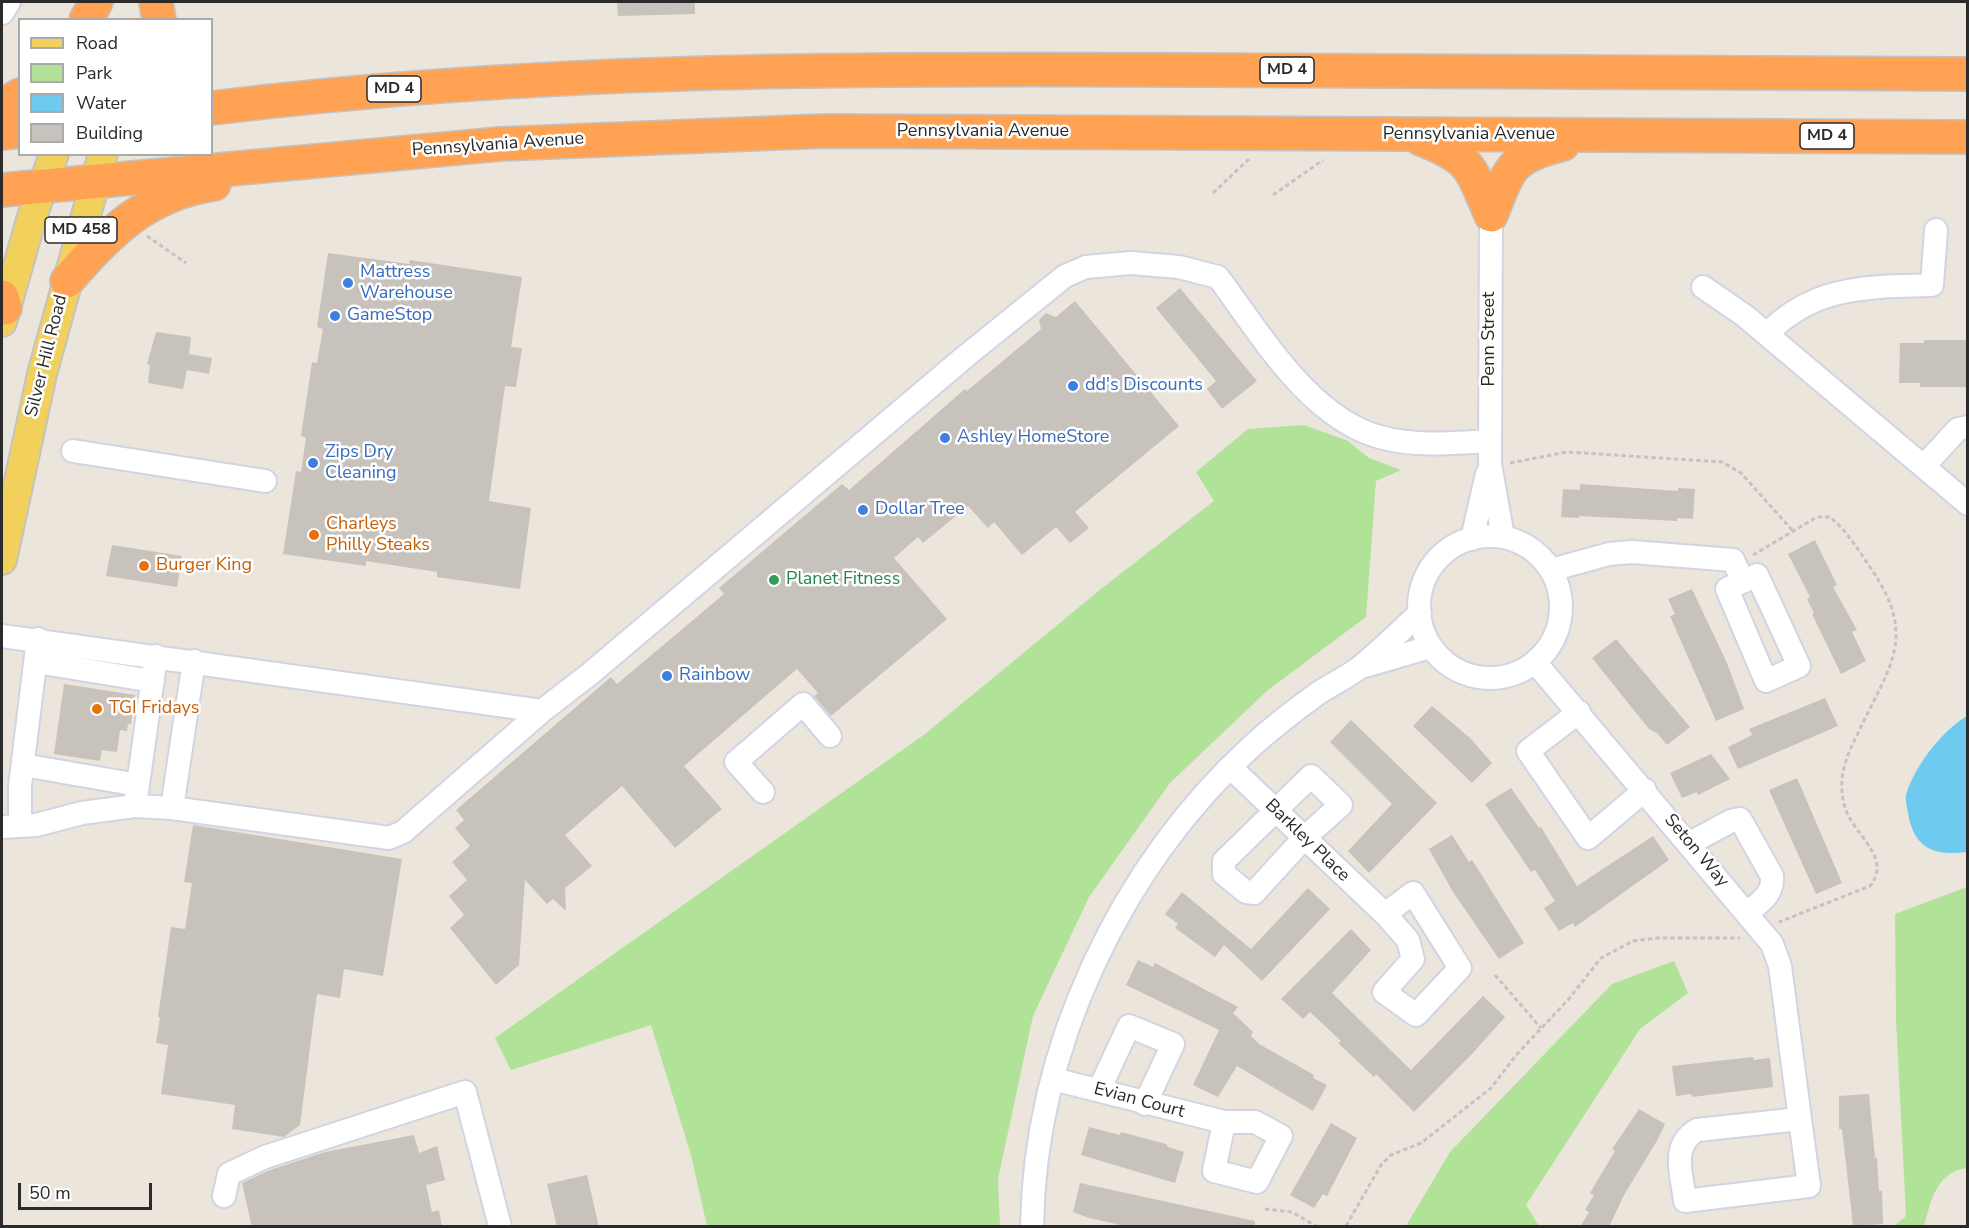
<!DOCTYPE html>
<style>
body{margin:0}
#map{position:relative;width:1969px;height:1228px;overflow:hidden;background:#ece5dc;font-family:"Nunito Sans",sans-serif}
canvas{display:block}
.frame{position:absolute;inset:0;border:3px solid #2a2a2a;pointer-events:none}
.legend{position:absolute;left:18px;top:18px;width:195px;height:138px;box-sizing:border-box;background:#fff;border:2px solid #aaa;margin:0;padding:8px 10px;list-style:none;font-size:18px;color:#2a2a2a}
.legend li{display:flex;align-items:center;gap:12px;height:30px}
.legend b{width:30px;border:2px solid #aaa}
.scale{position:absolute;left:18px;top:1183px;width:134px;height:27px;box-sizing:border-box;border:3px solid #2a2a2a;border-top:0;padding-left:8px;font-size:18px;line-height:21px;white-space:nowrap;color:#2a2a2a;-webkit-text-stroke:4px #fff;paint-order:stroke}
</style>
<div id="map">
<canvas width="1969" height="1228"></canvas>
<div class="frame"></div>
<ul class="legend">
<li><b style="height:8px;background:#f1d15c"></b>Road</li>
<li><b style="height:16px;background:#b0e398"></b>Park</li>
<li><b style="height:16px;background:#6ecaef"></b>Water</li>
<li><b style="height:16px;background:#c7c2bb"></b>Building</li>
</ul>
<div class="scale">50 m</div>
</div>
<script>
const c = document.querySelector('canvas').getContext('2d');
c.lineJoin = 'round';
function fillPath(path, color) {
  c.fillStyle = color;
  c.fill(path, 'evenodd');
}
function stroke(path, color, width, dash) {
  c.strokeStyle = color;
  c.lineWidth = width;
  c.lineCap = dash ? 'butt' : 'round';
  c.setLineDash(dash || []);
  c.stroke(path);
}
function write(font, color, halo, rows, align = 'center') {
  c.font = font + ' "Nunito Sans",sans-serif';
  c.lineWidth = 5;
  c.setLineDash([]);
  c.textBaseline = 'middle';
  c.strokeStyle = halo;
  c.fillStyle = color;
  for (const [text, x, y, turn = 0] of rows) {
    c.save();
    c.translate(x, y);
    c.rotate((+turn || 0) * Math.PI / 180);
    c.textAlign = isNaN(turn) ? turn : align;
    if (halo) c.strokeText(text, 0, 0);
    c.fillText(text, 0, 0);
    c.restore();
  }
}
const green = new Path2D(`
 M1304,425L1348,441L1369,458L1401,470L1376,481L1366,617L1268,690L1170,783L1089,897L1033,1016L998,1179L1000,1226H707L691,1155L651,1025L511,1070L495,1038L925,734L1101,589L1214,501L1196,472L1248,429Z
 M1967,887V1168C1936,1172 1931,1201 1924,1226H1894L1906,1216L1896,1020L1895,914Z
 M1674,961L1688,993L1640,1029L1526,1205L1539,1226H1406L1450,1152L1612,984Z`);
const water = new Path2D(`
 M1967,716V852C1934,856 1914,849 1908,813C1907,807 1905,800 1906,795C1915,765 1942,731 1967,716Z`);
const building = new Path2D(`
 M617,2H695V14L618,16Z
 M328,253L409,264L410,260L522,277L511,347L522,348L516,387L505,386L489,501L531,508L520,589L437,577V572L366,561V566L283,554L296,471L301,472L306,438L301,436L312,362L317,363L323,329L317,327Z
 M1180,288L1257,381L1222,409L1207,389L1216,381L1156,308Z
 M1075,301L1179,426L1075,512L1089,528L1070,543L1056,527L1022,555L994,522L988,528L968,506L923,543L918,537L894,558L947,619L831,716L814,696L818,693L797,669L684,766L722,809L675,848L622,786L565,835L592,866L565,888L566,911L553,899L547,904L525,880L519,965L496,985L450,928L464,915L449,896L467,880L452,862L470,846L455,828L464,820L456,810L611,677L617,684L724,594L719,588L842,484L849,490L965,389L967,391L1041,329L1039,320L1046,313L1056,317Z
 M156,332L191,337L189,354L212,358L209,374L187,370L183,389L148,383L150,365L147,364Z
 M1924,340H1968V387H1920V383H1899L1900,343H1924Z
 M1580,484L1678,491V488L1695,489L1693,519L1677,518V521L1579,516V518L1561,517L1563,489L1580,490Z
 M1815,540L1837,585L1833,587L1857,630L1852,632L1866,661L1841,674L1812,614L1814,613L1807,599L1810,597L1788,554Z
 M112,545L182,556L177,587L106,576Z
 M1692,589L1727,663L1744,709L1716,721L1670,616L1675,614L1668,599Z
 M1616,639L1690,727L1667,745L1657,733L1649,729L1592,658Z
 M64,684L135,695L131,724H128L127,731L120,730L117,752L102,750L100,761L54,754Z
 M1825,698L1838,726L1738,769L1728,747L1752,735L1749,729Z
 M1432,706L1470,738L1492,763L1472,783L1413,726Z
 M1351,720L1437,803L1369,873L1348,851L1392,804L1330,742Z
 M1711,754L1730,779L1698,795L1697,792L1682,798L1670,773Z
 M1797,778L1842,883L1816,894L1769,790Z
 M1511,788L1539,828L1541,827L1577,886L1653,836L1669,860L1575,927L1573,923L1559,931L1544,908L1555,901L1535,870L1531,872L1485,804Z
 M193,825L402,859L383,976L344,969L340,998L317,994L300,1125L284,1137L232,1129L235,1105L161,1094L168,1045L156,1043L160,1017H158L171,927L185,929L192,883L184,882Z
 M1452,835L1469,862L1472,860L1481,874L1524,943L1499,959L1453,892L1429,849Z
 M1308,888L1330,909L1262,981L1224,945L1215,957L1175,928L1178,924L1165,914L1182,892L1251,949Z
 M1351,929L1371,950L1332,993L1411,1070L1483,996L1505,1017L1472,1054L1414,1112L1376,1074L1374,1077L1338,1043L1341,1041L1310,1012L1303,1019L1281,999Z
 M1138,960L1153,967L1155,963L1238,1007L1233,1013L1253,1032L1251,1036L1259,1044L1314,1075L1313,1078L1327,1085L1313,1111L1237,1066L1218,1097L1193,1085L1219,1030L1126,985Z
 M1753,1057L1754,1060L1770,1058L1773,1087L1692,1097L1691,1094L1676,1096L1672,1066Z
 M1869,1094L1875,1158H1877L1879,1191H1882L1883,1224L1853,1226L1842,1129H1839V1096Z
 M1639,1109L1665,1124L1658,1139L1624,1195L1609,1227H1580L1589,1212L1585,1210L1594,1195L1590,1193L1615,1151L1612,1149Z
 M1331,1123L1357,1138L1327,1196L1323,1194L1314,1208L1290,1195Z
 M1089,1127L1120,1135L1121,1132L1166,1144L1168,1147L1184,1152L1175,1183L1081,1155Z
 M414,1135L419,1153L437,1146L445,1180L426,1185L432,1212L439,1210L442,1227H252L242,1183L270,1170L325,1152Z
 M587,1175L599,1227H557L547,1184Z
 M1080,1183L1255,1221V1227H1129L1089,1218L1073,1212Z`);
const path = new Path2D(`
 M1213,193L1249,159
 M1273,195L1323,160
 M147,236L186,263
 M1510,463L1567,452L1722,462L1741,473L1793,531
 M1753,555L1817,517H1830C1847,531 1859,551 1872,570C1918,638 1889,667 1858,733C1851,747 1843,764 1842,780C1841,791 1843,805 1848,815C1860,839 1891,860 1870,886L1779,922
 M1495,975L1541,1028
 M1265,1209L1292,1212L1316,1226
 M1346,1226L1381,1165L1391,1155L1421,1143L1491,1088L1517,1054L1568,1000L1601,958L1633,941L1657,938H1740`);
const minor = new Path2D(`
 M2,13L9,2
 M1491,215L1490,464L1503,537
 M1703,287L1745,316L1968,504
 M1767,334C1814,285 1869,287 1932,285L1936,230
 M73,451L265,481
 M1924,466L1958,429L1968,427
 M1419 607a71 71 0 1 1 142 0a71 71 0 1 1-142 0Z
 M1472,539L1487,474
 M1551,570L1609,554L1632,552L1733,560L1743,581
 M1757,575L1799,666L1766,681L1727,589Z
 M2,636L542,711
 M36,662L153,681
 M1535,662L1772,944L1780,966L1800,1119
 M1365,666L1430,647
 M1579,712L1528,751L1588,838L1645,790
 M23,765L138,785
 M1230,767L1385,914L1408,940L1413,959L1384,992L1416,1015L1460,968L1413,893L1385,914
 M1311,776L1341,805L1304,838L1254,893L1246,892L1224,874V861Z
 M763,792L736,762L803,704L830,736
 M135,806L156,656
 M172,808L194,661
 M20,826V786L38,639
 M2,827L36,825L82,813L135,806L172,808L389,838L403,832L542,711L591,673L966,356L1065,276L1086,267L1131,263L1179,267L1218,277C1260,333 1309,418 1380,437C1415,447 1455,443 1490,441
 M1690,843L1731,821L1740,819L1772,876C1774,894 1760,902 1747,913
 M1053,1079L1224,1122H1255L1281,1136L1257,1182L1214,1171L1224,1122
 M1099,1090L1129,1026L1173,1044L1145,1104
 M1800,1119L1809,1186L1685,1201C1682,1174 1670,1146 1697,1130Z
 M224,1196L229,1174L265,1157L465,1092L500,1226
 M1032,1226C1035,1046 1121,866 1253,745C1273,727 1295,710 1317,694C1330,685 1346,678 1359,668C1380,651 1400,631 1420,613`);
const major = new Path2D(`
 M2,322L31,220L54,154
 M2,560L42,374L103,154`);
const highway = new Path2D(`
 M156,2L159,20
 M86,20L96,2
 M2,106L20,95
 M212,108C537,68 863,68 1190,70C1449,71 1708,73 1968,74
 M2,133L20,131
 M1421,139C1472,159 1470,167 1491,215
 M2,190L500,144L825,131L1968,137
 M1491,215C1510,167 1511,157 1563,144
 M67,281C109,232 147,194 214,184
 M2,297L5,308`);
const markers = [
 [348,283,6,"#3f7fe0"],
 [335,316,6,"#3f7fe0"],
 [1073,386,6,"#3f7fe0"],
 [945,438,6,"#3f7fe0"],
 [313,463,6,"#3f7fe0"],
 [863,510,6,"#3f7fe0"],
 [314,535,6,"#e8710a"],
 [144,566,6,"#e8710a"],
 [774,580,6,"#2e9e5b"],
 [667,676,6,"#3f7fe0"],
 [97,709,6,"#e8710a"]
];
const shields = [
 [1287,70,54],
 [394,89,54],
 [1827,136,54],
 [81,230,72]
];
const shieldNames = [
 ["MD 4",1287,70],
 ["MD 4",394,89],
 ["MD 4",1827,136],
 ["MD 458",81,230]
];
const streetNames = [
 ["Pennsylvania Avenue",983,132],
 ["Pennsylvania Avenue",1469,135],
 ["Pennsylvania Avenue",498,145,-4],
 ["Penn Street",1490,339,-90],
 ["Silver Hill Road",47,356,-76],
 ["Barkley Place",1307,841,44],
 ["Seton Way",1696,851,50],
 ["Evian Court",1139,1101,15]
];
const shopNames = [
 ["Mattress",360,273],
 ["Warehouse",360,294],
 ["GameStop",347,316],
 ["dd's Discounts",1085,386],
 ["Ashley HomeStore",957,438],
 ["Zips Dry",325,453],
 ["Cleaning",325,474],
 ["Dollar Tree",875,510],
 ["Rainbow",679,676]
];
const foodNames = [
 ["Charleys",326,525],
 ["Philly Steaks",326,546],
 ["Burger King",156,566],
 ["TGI Fridays",109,709]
];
const leisureNames = [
 ["Planet Fitness",786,580]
];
fillPath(green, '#b0e398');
fillPath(water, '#6ecaef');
fillPath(building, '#c7c2bb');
stroke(minor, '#d1d4e3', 26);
stroke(major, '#c3c3c3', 32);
stroke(highway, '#c3c3c3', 36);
stroke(path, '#c3c3c3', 3, [4.5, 3]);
stroke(minor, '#fff', 22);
stroke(major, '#f1d15c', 28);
stroke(highway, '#ffa254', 33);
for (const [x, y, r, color] of markers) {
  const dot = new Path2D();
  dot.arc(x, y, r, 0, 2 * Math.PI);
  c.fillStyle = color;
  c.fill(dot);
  stroke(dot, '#fff', 2);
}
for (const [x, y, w] of shields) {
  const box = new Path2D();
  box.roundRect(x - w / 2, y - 13, w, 26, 4.5);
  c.fillStyle = '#fff';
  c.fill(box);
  stroke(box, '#2a2a2a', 1.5);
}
write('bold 16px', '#2a2a2a', null, shieldNames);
write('18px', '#2a2a2a', '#fff', streetNames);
write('18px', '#366cbe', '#fff', shopNames, 'left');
write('18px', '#c56008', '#fff', foodNames, 'left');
write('18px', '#27864d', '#fff', leisureNames, 'left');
</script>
